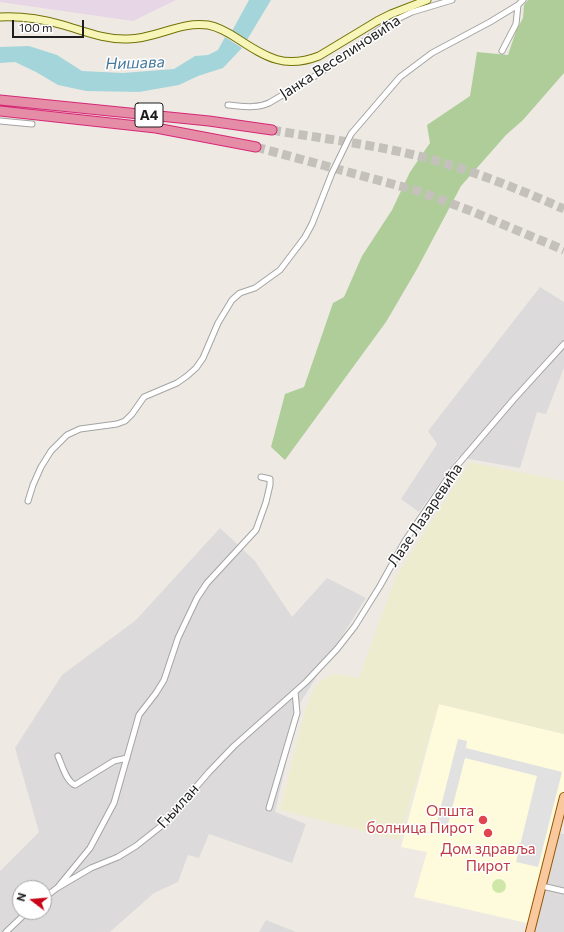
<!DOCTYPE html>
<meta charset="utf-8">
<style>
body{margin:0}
#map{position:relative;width:564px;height:932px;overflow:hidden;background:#eeeae3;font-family:Commissioner,sans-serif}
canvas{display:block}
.north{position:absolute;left:12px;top:880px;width:40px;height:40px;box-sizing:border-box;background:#fff;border:1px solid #a5a5a5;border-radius:50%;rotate:286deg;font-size:11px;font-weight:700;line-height:16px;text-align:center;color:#1d1d1d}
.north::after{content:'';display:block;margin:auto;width:14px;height:18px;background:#c70418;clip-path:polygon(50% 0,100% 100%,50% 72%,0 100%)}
.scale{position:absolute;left:12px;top:20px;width:72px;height:18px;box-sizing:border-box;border:2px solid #1d1d1d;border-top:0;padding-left:5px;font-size:12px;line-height:14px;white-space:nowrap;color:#1d1d1d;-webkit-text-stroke:3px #fff;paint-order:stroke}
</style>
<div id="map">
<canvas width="564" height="932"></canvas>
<div class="north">N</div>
<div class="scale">100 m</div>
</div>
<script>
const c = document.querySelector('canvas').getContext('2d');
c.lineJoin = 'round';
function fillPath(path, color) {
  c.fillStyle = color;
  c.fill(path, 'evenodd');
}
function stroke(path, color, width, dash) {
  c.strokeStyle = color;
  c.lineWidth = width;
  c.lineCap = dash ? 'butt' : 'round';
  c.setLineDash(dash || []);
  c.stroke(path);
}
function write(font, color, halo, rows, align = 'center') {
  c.font = font + ' Commissioner,sans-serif';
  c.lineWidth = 3;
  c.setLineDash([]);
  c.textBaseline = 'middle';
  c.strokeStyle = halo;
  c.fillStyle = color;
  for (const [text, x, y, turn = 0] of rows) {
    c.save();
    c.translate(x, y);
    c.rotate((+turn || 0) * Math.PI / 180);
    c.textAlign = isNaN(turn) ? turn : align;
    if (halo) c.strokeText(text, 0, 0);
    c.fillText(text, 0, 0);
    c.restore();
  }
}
const residential = new Path2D(`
 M540,287L564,302V368L546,414L537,412L520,468L458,457L419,512L401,499L437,444L428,431Z
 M220,528L255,561L292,617L327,578L366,598L300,703L275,812L306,824L292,863L209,834L199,858L188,855L178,882L154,893L110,932H0V871L39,832L15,748L62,675L136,620ZM20,888H44V912H20Z
 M557,833L564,834V932H532Z
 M266,920L296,932H259Z`);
const industrial = new Path2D(`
 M0,0H176L133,21L0,2Z`);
const education = new Path2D(`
 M439,704L564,734V793L531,924L414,897L427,852L401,847Z`);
const farmland = new Path2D(`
 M470,462L564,481V734L439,704L399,840L280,810L305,710L315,687L323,679L335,674L359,678L396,576Z`);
const grass = new Path2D(`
 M492 886a7 7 0 1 1 14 0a7 7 0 1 1-14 0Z`);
const forest = new Path2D(`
 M528,0H564V73L523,120L506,135L461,186L417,269L386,322L285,460L271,447L285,394L304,387L333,303L344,297L362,256L392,210L410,172L430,143L427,125L470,96L477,52L508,55L516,31L523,18L524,5Z`);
const parking = new Path2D(`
 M458,739L467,741L466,748L562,772L538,867L516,862L537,776L465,758L446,832L435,830Z`);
const water = new Path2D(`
 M249,0H271L247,40L232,31Z
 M225,37L242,48L223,68L198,76L179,85L139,92L86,91L58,85L36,72L15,62L0,63V47L29,46L57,55L82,71L123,73L174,69L195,56L208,55L218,50Z`);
const motorwayTunnel = new Path2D(`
 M272,130C324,139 379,145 430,159C476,172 521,190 564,209
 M256,147L418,191L471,211L564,250`);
const minor = new Path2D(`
 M502,51L516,24L518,5
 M228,105C242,106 256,109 269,103L320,73L389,23L412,12L452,0
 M0,121L32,124
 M28,501L33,485L41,467L51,451L67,435L80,429L117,424L125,421L132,414L144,397L177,383L187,376L196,368L203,358L218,323L232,300L240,293L255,288L280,270L305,237L312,224L332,173L351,134L400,77L432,53L490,22L518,5L523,0
 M58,756C62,765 66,781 75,785L114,761L127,758
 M269,808L297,713L295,692
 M542,886L564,891
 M58,887L90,848L114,803L139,715L156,693L164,680L178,638L197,598L207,583L256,530L266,502L270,485V479L261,477
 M44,898L57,888L91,868L118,857L136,846L165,823L209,772L234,746L306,682L337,649L355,626L380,586L405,541L454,469L514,399L564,344
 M6,932L27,912`);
const secondary = new Path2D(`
 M0,17C21,16 42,19 63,25C84,31 105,40 128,39C156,39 180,21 208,25C219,27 229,33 238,39C267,58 285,69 319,56L377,21L391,14L427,0`);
const primary = new Path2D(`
 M530,932L564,797`);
const motorway = new Path2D(`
 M0,100L209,121L272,130
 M0,111L156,128L256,147`);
const markers = [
 [483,820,5,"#e0444e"],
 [488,833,5,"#e0444e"]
];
const shields = [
 [149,115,28]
];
const shieldNames = [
 ["A4",149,115]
];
const streetNames = [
 ["Јанка Веселиновића",340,57,-33],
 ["Лазе Лазаревића",425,515,-56],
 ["Гњилан",178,806,-48]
];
const healthNames = [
 ["Општа",474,811],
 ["болница Пирот",474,828],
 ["Дом здравља",488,849,"center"],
 ["Пирот",488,866,"center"]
];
const waterNames = [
 ["Нишава",135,63,-2]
];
fillPath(residential, '#dcdadb');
fillPath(industrial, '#e7d6e6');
fillPath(education, '#fefbdd');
fillPath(farmland, '#edeccf');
fillPath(grass, '#cfe8aa');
fillPath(forest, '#aecd99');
fillPath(parking, '#e1e1e1');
fillPath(water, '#a4d5db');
stroke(motorwayTunnel, '#c4c1bb', 9, [9, 4.5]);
stroke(minor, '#a4a4a4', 7);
stroke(secondary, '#727207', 9);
stroke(primary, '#945503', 10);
stroke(motorway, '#d62775', 11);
stroke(minor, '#fff', 5);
stroke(secondary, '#f8f5b8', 7);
stroke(primary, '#fac89d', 8);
stroke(motorway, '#e58ca6', 9);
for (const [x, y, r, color] of markers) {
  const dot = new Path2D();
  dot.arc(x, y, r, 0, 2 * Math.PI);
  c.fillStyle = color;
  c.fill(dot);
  stroke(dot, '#fff', 1.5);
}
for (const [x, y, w] of shields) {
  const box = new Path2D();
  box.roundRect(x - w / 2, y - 12, w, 24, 3);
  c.fillStyle = '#fff';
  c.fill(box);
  stroke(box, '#1d1d1d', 1);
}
write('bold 14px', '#1d1d1d', null, shieldNames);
write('15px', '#1d1d1d', '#fff', streetNames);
write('15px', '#be3a42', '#fff', healthNames, 'right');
write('italic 16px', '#46799c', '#fff', waterNames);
</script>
